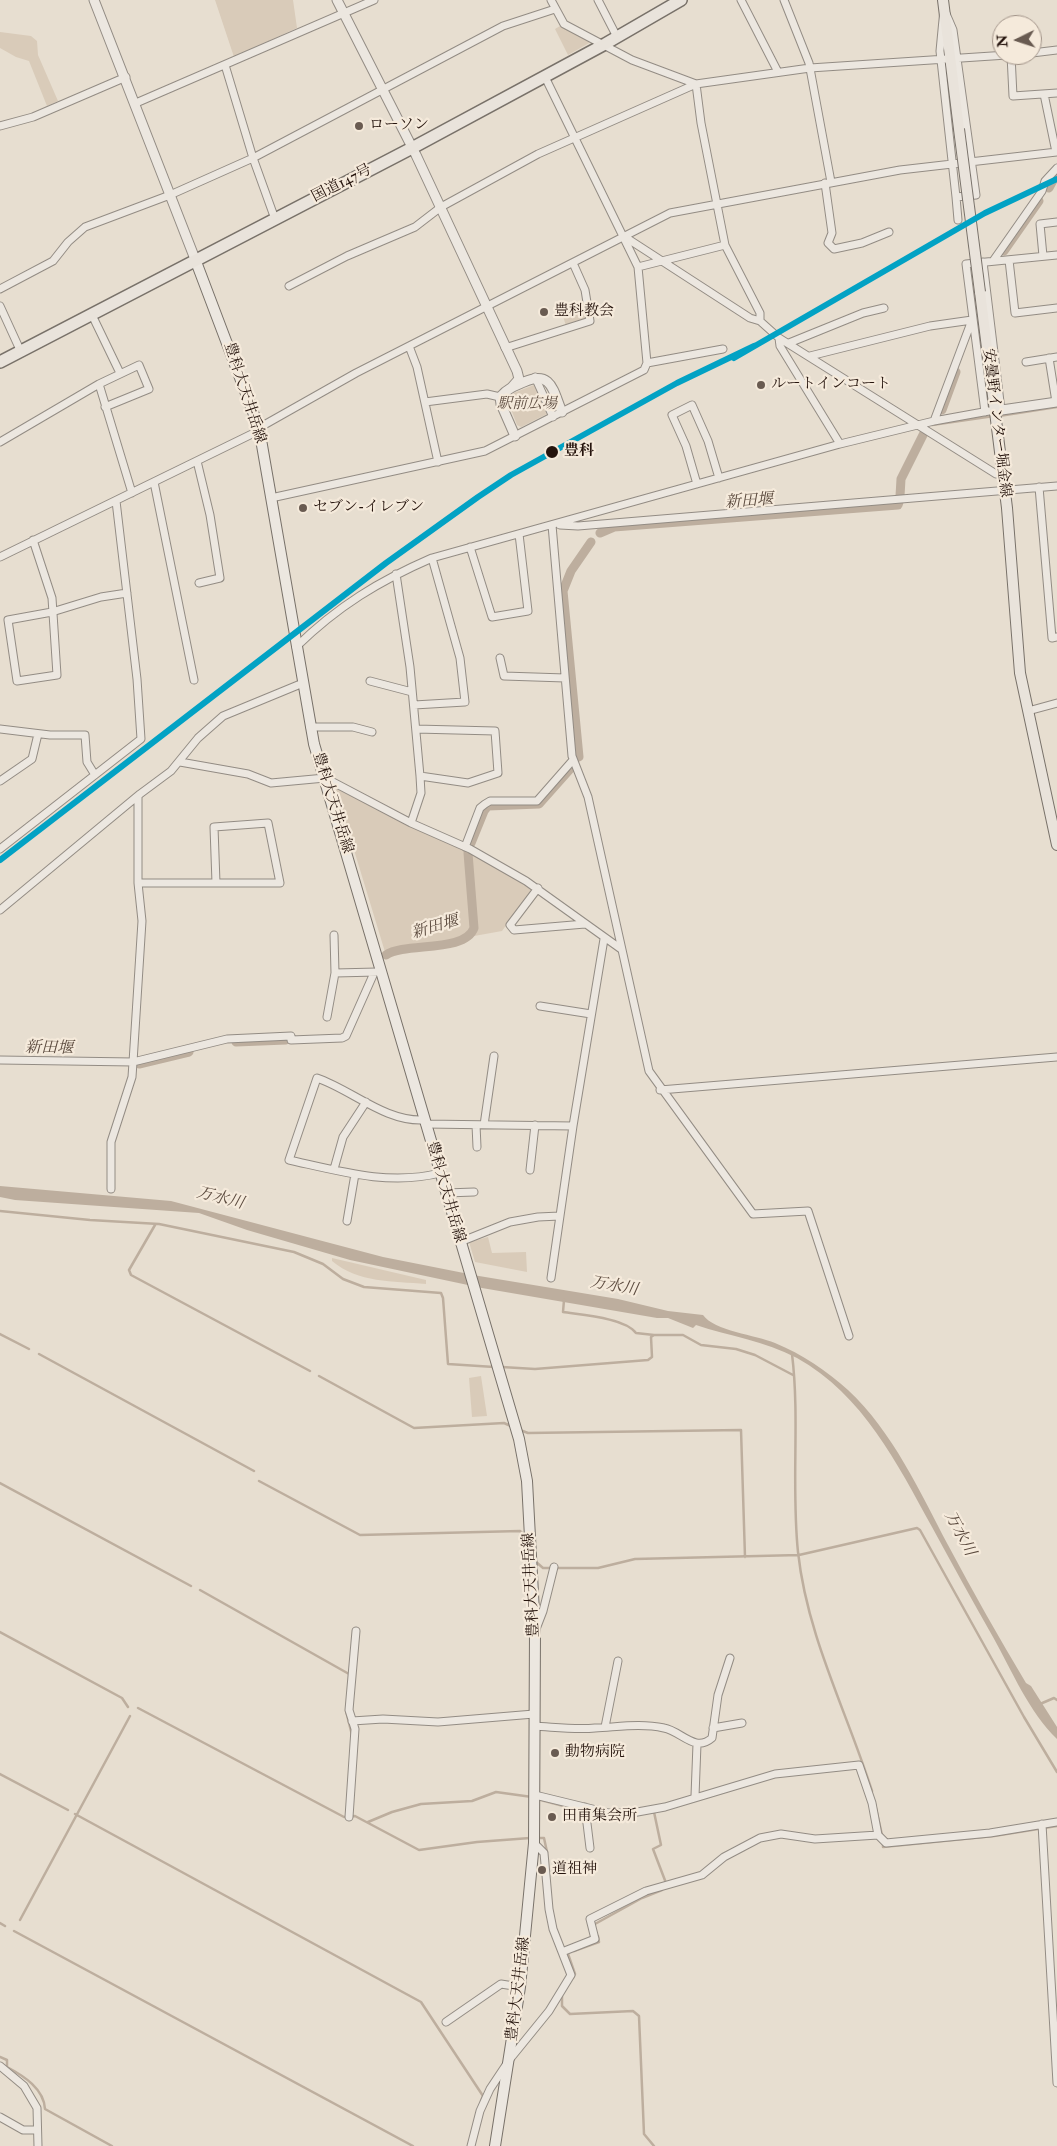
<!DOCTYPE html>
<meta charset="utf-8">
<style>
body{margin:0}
#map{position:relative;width:1057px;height:2146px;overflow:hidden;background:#e7ded0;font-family:"IM FELL Double Pica",serif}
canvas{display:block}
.north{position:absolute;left:992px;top:15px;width:50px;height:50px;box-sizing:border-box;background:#f5eadb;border:1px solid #a29489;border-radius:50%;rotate:266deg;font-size:14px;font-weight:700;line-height:20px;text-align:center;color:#25140d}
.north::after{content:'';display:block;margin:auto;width:18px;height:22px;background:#695b51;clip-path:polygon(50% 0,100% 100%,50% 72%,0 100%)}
</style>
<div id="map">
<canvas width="1057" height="2146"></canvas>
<div class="north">N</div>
</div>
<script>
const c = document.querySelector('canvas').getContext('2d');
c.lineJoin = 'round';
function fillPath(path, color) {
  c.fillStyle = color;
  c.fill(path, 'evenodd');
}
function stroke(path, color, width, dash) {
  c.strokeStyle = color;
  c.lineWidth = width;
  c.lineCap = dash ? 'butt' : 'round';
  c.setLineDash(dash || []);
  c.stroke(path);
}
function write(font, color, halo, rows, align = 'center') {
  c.font = font + ' "IM FELL Double Pica","Noto Serif JP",serif';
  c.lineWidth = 4.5;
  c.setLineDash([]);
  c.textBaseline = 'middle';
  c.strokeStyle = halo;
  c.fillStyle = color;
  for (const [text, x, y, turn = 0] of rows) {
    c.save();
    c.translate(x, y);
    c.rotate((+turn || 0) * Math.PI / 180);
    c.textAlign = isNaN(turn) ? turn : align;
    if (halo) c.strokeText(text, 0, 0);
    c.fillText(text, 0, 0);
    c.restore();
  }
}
const green = new Path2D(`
 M215,0H293L297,28L234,57Z
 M560,26L591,42L568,55L555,29Z
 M0,32L31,36L37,41L38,55L58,101L47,106L29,61L16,57L0,48Z
 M583,304L586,319L566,326L562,313Z
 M534,385L537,387L547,414L521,427L517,425L508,401L511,394Z
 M334,784L466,851L533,888L502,931L385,952Z
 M488,1237L492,1253L526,1252L527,1272L475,1262L469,1242Z
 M332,1258L426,1280V1284C393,1281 358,1283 332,1261Z
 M481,1376L487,1416L472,1417L469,1378Z`);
const water = new Path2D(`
 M0,1186L171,1201L383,1257L479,1276L618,1299L668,1311L703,1315C714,1331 756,1335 775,1343C802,1354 827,1371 848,1390C893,1432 920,1492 948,1545C973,1592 999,1638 1026,1683L1031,1686L1057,1727V1739C1029,1712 1012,1671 993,1637C972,1600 952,1564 932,1527C897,1463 863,1395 797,1358C765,1341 729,1336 696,1325L693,1328L668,1318H657L482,1288L350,1260L247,1230L199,1213L15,1200L0,1197Z`);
const stream = new Path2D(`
 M999,416L1057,407
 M932,425L994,416
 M0,1211L90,1220L159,1224L294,1252L323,1264L343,1279L364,1287L441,1293L443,1298L448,1364L494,1367
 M155,1225L129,1270L131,1275L310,1371
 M564,1300L563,1312C582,1315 625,1318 636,1333L654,1335
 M0,1334L29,1349
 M39,1354L254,1471
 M792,1354C800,1419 791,1486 798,1552C807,1636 847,1712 872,1791
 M502,1367L535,1369L648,1360L652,1357L651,1337L654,1335H683L701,1345L736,1349L755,1355L793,1375
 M319,1376L414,1428L504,1423L513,1427
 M520,1430L528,1433L741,1430L745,1557
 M259,1481L360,1535L520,1531L526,1537
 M0,1483L191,1586
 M535,1561L543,1568H598L635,1559L799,1555L917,1528L920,1530L1024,1717L1057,1772
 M200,1590L349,1674
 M0,1632L122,1698L128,1707
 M1040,1704L1054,1698L1057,1700
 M138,1708L344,1817L355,1816L419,1850L477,1842L530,1838
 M346,1711L352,1735
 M0,1774L68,1810
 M537,1799L609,1818L624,1816
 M875,1804L882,1835
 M654,1812L661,1845L653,1849L666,1883
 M75,1814L421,2002L483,2096L481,2101
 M368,1822L392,1812L421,1804L472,1801L496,1792L532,1797
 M536,1838H544L547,1852
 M883,1843V1847L994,1836L1057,1826
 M20,1920L130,1716
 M0,1923L5,1926
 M595,1924L642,1898L662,1890
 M14,1931L413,2146
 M567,1951L575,1974L573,1978
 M574,1951L599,1942L598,1936
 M562,1996V2006L570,2014L633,2011L639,2016L644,2134L654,2146
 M0,2057L7,2060V2067C24,2076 44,2089 45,2109L112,2146`);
const canal = new Path2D(`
 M1049,188L1057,173
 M1004,251L1039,201
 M942,410L956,372
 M900,496L901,479L924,433
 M600,533L614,527L898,505L899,502
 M579,757L563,591L571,571L591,542
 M471,843L484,811L488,806L539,804L571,768
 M386,955C405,942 465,953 474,928L468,853
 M236,1042L286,1040
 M139,1064L189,1052`);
const minor = new Path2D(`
 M551,0L564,24L632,60L696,84
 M598,0L617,37
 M741,0L778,72
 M784,0L809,63L831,182
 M944,9L953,30L976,195L956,197L940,51Z
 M1032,53L1057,50
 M1011,55L1013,96L1057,93
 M225,65L253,158L275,219
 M696,84L701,123L725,245L760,313V321
 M1044,94L1056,152
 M136,103L374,0
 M0,126L33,117L126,77
 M825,183L832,233L828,243L834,249L862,243L889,232
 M956,197L958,220
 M625,237L750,318L760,321L779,338L996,474H1003
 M1043,256L1040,224L1057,222
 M1009,260L1015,313L1057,308
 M993,261L1042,191L1045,181L1057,168
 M983,262L1001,410
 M638,267L725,245
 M289,286L347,256L415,227L441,207L538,154L696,84L810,68L1007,55
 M0,289L53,261L68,242L85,227L170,195L253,158L503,26L555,9
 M0,306L21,352
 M92,315L120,373
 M779,338L780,346L840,444
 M789,343L863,313L884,308
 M409,346L417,367L438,462
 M505,348L590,321L585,290L573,263
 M810,356L930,326L972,320
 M1049,358L1056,402
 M1026,362L1057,357
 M647,363L723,349
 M535,377L553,417
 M99,384L132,493
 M425,402L487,394L500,397
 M985,412L966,264L1057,255
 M934,421L989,411
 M0,442L99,384L139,365L149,389L105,407
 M197,461L210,515L220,578L199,583
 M154,482L194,680
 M697,484L686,446L672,415L692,405L708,441L719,478
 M1039,487L1052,638L1057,637
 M271,498L485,451L644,370L647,363L638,267L545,77
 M552,525L572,756L588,797L649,1071L753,1214L808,1211L849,1336
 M560,525L578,526L1057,486
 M33,540L52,598L57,675L17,681L8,620L52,612L101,597L127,593
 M470,547L492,617L528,611L519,534
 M0,557L254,433L264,425L356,373L670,213L900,170L1057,152
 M396,574L410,667L420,776L421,793L411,823
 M296,647C338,606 379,581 432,558L840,444L934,421L972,320
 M500,658L504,676L565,678
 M370,681L412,692
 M414,705L465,702L460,658L432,558
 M1028,711L1057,703
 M310,727H353L372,732
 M0,729L50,735H85L87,762L95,775
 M416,729L495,731L498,773L468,783L420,776
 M180,762L248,774L271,783L325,778L331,781L411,823L470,849L526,881L621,949
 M0,781L32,759L38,734
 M465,847L480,808L485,804L490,801H537L573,760
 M0,849L141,739L137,679L116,501
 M138,883H280L268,823L214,827L216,883
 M538,888L510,925L514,930L585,924
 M0,910L140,794L171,771L198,738L223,716L303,683
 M335,973L377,972
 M540,1006L591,1014
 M327,1017L335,973L334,935
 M0,1060L133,1062L227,1039L291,1036V1040L342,1038L346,1036L374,973
 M660,1090L1057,1057
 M424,1120C385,1122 352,1090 317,1078L289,1160C339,1171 389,1186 440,1173
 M425,1124L573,1126
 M476,1125L477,1147
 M484,1125L494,1056
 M334,1169L343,1137L366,1102
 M530,1170L535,1125
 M111,1189V1142L132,1077L133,1062L142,921L138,883V796
 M446,1193L474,1192
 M347,1221L355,1174
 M460,1242L510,1222L538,1217L560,1216
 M551,1278L573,1126L604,939
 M536,1629L543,1611L554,1567
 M352,1721L383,1719L438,1722L534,1714
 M534,1726C554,1727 575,1730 595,1728C618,1727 641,1723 664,1728C681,1731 695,1753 712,1738L718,1695L730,1658
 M605,1727L618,1661
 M713,1728L742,1723
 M535,1795L609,1813H632L665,1807L775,1774L859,1765L872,1803L878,1835L886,1843L990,1833L1057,1822
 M695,1796L697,1744
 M585,1807L590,1848
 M349,1817L355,1729L349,1710L356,1631
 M1042,1824L1057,2083
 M534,1843L544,1853L549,1909L553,1929L562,1952
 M446,2022L501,1984L520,1987
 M0,2066L24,2086L37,2108L38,2146
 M0,2117L23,2130H37
 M471,2146L480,2111L490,2089L510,2059L549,2011L571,1975L562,1952L595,1939L590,1919L646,1891L702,1875L724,1857L760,1838L781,1834L815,1839L878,1835`);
const tertiary = new Path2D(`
 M94,0L195,259
 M337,0L416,155L517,371L519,379L512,387
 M995,411L1057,402
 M515,436L501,404L500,397C507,389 514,386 524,382C552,370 553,391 562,412`);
const secondary = new Path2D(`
 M195,259L259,428L314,744L519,1439L527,1481L535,1631L534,1843L520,1987L495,2146`);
const primary = new Path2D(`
 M943,0L959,129
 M980,292L1007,508L1020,673L1057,845`);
const trunk = new Path2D(`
 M0,362L412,148L605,44L681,0`);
const primaryBridge = new Path2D(`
 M959,129L980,292`);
const rail1 = new Path2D(`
 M734,358L985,213L1057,179
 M0,860L386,563L478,497L511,475L677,383L754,346`);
const markers = [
 [359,126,5,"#695b51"],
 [544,312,5,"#695b51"],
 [761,385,5,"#695b51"],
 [552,452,7,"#25140d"],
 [303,508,5,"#695b51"],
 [555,1753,5,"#695b51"],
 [552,1817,5,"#695b51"],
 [542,1870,5,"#695b51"]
];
const poiNames = [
 ["ローソン",369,126],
 ["豊科教会",554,312],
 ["ルートインコート",771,385],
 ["セブン-イレブン",313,508],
 ["動物病院",565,1753],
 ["田甫集会所",562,1817],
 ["道祖神",552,1870]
];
const streetNames = [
 ["国道147号",342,184,-27],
 ["豊科大天井岳線",244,393,72],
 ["安曇野インター堀金線",996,423,83],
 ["豊科大天井岳線",332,803,73],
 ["豊科大天井岳線",445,1192,74],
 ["豊科大天井岳線",532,1585,-93],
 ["豊科大天井岳線",519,1989,-83]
];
const parkNames = [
 ["駅前広場",527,405]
];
const stopNames = [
 ["豊科",564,452]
];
const waterNames = [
 ["新田堰",749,502,-4],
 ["新田堰",435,928,-16],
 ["新田堰",49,1049,1],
 ["万水川",220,1199,14],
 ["万水川",614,1287,10],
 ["万水川",959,1534,62]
];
fillPath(green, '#d9cbb9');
fillPath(water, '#bdae9e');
stroke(stream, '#bdae9e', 2.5);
stroke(canal, '#bdae9e', 9);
stroke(minor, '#938c84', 9);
stroke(tertiary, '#938c84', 11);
stroke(secondary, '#787169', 12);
stroke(primary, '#787169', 12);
stroke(trunk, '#787169', 14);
stroke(minor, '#ece7e0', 7);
stroke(tertiary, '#ece7e0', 9);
stroke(secondary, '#ece7e0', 10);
stroke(primary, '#e9e3db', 10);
stroke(trunk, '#e9e3db', 11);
stroke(primaryBridge, '#787169', 12, []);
stroke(primaryBridge, '#e9e3db', 10);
stroke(rail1, '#02a2c4', 6);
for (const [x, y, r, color] of markers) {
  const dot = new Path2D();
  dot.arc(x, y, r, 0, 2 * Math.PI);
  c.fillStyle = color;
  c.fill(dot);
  stroke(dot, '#f5eadb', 2);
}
write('15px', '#25140d', '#f5eadb', poiNames, 'left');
write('15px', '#25140d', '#f5eadb', streetNames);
write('italic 15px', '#604f43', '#f5eadb', parkNames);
write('bold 15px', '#25140d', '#f5eadb', stopNames, 'left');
write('italic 16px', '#5b4a3e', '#f5eadb', waterNames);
</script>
